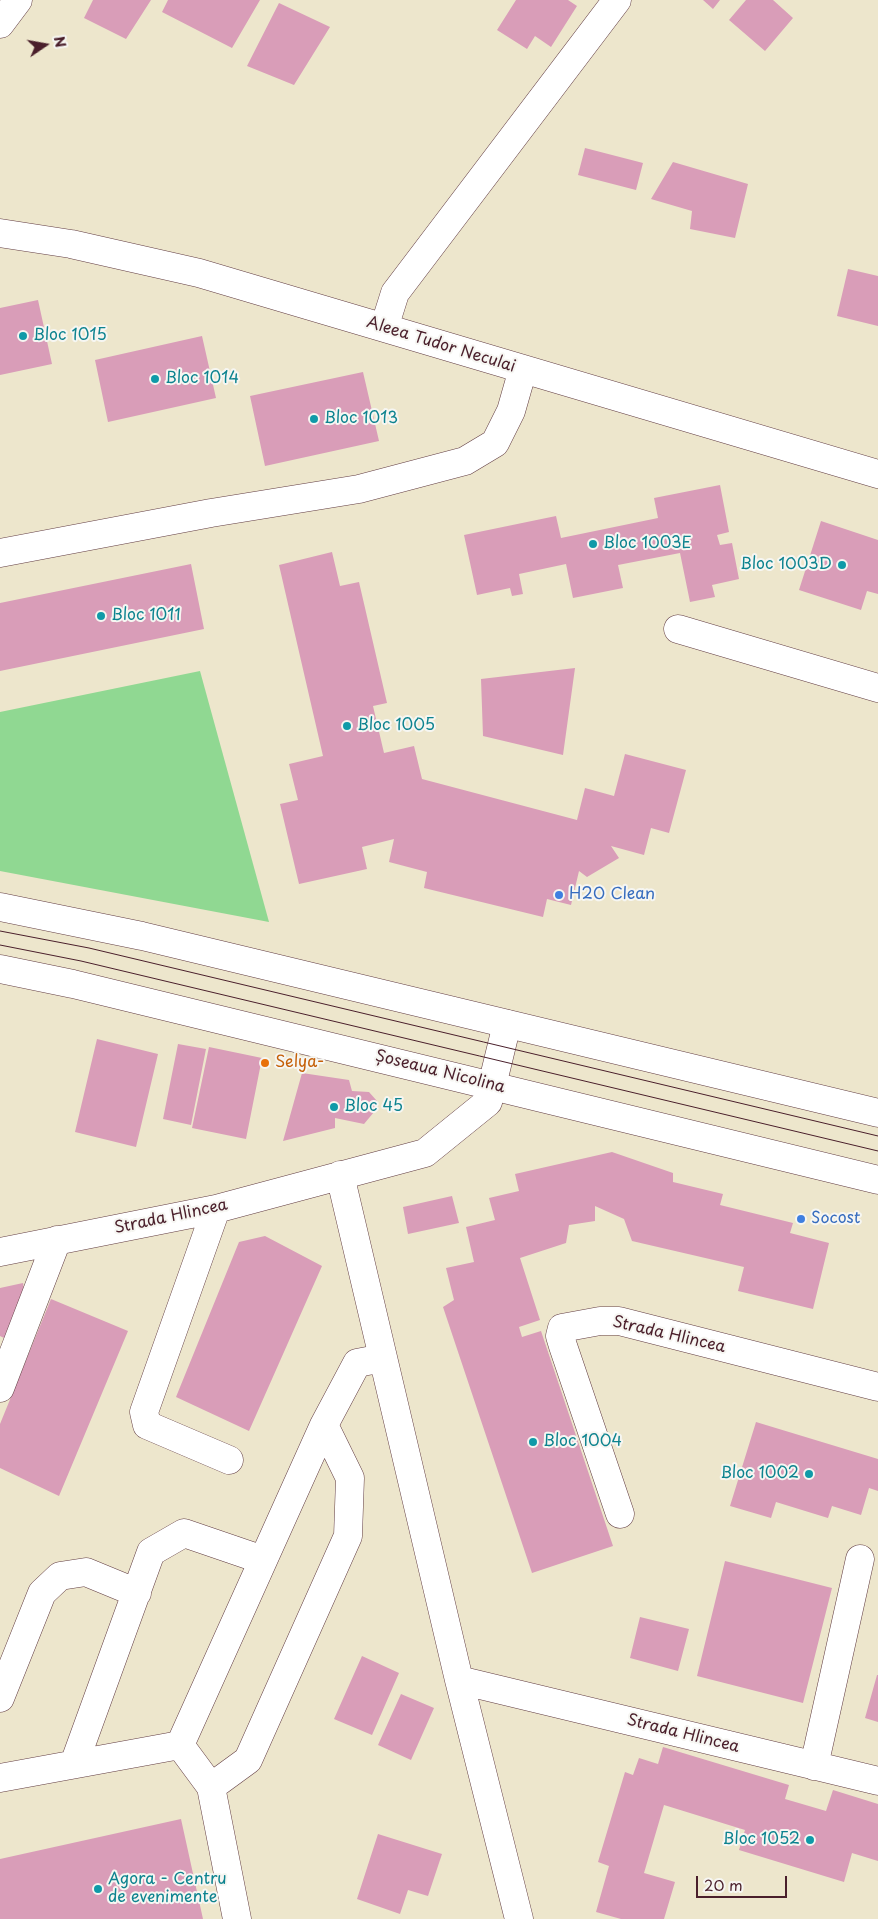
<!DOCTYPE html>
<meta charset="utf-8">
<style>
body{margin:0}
#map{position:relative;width:878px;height:1919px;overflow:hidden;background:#ede6cc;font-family:"Playpen Sans",sans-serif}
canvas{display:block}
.north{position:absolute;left:20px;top:20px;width:50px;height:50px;-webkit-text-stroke:4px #f6f6f2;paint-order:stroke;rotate:78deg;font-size:14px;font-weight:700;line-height:20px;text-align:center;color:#4a1f2b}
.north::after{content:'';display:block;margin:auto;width:18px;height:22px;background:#4a1f2b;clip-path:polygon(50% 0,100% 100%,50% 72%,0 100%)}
.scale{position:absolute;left:696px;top:1876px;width:91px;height:22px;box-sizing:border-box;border:2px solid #4a1f2b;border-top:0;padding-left:6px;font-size:15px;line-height:18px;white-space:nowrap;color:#4a1f2b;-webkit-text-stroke:4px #f6f6f2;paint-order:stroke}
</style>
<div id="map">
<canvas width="878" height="1919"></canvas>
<div class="north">N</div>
<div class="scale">20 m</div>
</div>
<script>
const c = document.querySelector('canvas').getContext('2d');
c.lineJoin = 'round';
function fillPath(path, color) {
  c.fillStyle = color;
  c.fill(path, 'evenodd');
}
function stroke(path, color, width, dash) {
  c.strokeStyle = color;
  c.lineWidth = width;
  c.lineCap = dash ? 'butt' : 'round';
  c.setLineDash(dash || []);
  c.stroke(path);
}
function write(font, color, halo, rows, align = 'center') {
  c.font = font + ' "Playpen Sans",sans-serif';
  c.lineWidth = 4;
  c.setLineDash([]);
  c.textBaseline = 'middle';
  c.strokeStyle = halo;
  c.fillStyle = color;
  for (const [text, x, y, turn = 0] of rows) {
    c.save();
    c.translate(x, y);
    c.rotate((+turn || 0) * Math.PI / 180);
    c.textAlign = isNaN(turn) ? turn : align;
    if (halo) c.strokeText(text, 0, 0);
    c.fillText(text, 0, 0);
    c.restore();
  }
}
const green = new Path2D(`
 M200,671L269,922L0,871V712Z`);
const building = new Path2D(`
 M93,0H151L126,39L84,18Z
 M168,0H260L232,48L162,12Z
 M516,0H568L577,6L551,47L535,36L527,49L497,30Z
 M703,0H720L713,9Z
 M746,0H773L793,18L765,51L729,20Z
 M279,3L330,27L294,85L247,66Z
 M585,148L643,163L636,190L578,175Z
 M673,162L748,184L735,238L690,229L692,211L651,199Z
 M848,269L878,276V326L837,316Z
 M38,300L52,364L0,375V308Z
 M202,336L216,398L108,422L95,360Z
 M363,372L379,441L265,466L250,396Z
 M720,485L729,532L717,535L720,545L732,543L739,579L712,585L715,597L690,602L680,553L618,565L623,588L573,598L566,564L519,574L523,594L512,596L510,588L477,595L464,535L556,516L561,538L658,518L654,498Z
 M821,521L878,540V594L867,591L861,610L799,590Z
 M332,552L340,586L359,582L387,703L373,706L384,753L414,746L422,779L577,820L585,788L614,796L625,754L686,770L669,833L651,828L644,855L611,846L619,858L587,877L579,871L571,905L547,899L543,917L424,888L427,872L389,862L394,839L362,847L367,869L299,884L280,804L298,800L289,764L323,756L279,565Z
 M191,564L204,629L0,671V603Z
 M575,668L563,755L483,736L481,679Z
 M97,1039L158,1054L136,1147L75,1132Z
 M178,1044L206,1049L191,1125L163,1119Z
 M209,1047L262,1058L246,1139L192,1128Z
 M302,1073L349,1080L352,1091L369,1092L377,1101L374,1112L364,1124L335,1118V1128L283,1141Z
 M612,1152L673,1173V1182L723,1194L720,1205L793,1223L790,1233L829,1243L813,1309L738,1291L744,1267L632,1241L624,1219L595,1206V1221L569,1225L566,1243L520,1258L540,1320L519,1327L522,1337L541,1331L613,1546L532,1573L443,1307L454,1300L446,1268L474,1262L466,1227L495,1220L489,1198L519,1191L515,1174Z
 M452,1196L459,1223L408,1234L403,1207Z
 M265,1236L322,1266L249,1431L176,1397L239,1242Z
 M23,1283L26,1301L10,1341L0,1336V1288Z
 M51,1299L128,1331L59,1496L0,1468V1424Z
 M756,1422L878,1459V1491L869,1488L861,1515L832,1506L828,1518L776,1502L771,1518L730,1506Z
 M725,1561L832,1588L803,1703L697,1676Z
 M640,1617L689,1629L678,1671L630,1658Z
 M362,1656L399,1673L372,1735L334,1719Z
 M877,1675H878V1722L865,1718Z
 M401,1694L434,1708L411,1760L378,1745Z
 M663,1747L789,1785L785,1799L826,1811L833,1790L878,1804V1861L852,1853L844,1882L739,1850L745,1830L664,1805L644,1873L675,1882L664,1919H621L596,1912L609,1866L598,1862L625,1772L633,1775L639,1758L658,1764Z
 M181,1819L203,1919H0V1859Z
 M378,1834L442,1854L428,1896L408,1890L400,1914L357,1899Z`);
const minor = new Path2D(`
 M0,24L18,0
 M0,233L71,244L199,273L878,474
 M384,328L395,293L617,0
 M0,553L211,513L359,489L465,461L495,443L511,411L523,369
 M678,629L878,688
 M340,1175L459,1680L519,1919
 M216,1209L144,1412L147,1425L229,1460
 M0,1252L216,1209L425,1153L488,1102L507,1024
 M0,1388L57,1240
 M620,1514L563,1346L560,1336L562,1328L600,1321H619L878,1387
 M459,1680L878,1781
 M0,1698L42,1593L60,1576L86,1572L137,1593
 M180,1745L211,1787L237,1919
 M74,1764L151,1552L184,1533L263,1560
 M814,1766L860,1559
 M0,1778L180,1745L324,1425L357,1363L383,1358
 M211,1787L248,1760L348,1536L350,1478L324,1425`);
const major = new Path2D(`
 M0,907L142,936L878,1113
 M0,969L73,984L878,1180`);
const tram = new Path2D(`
 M0,931L89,948L878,1136
 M0,945L81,961L878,1151`);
const markers = [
 [23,336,5,"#0f9aa8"],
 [155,379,5,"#0f9aa8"],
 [314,419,5,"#0f9aa8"],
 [593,544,5,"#0f9aa8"],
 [842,565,5,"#0f9aa8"],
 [101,616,5,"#0f9aa8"],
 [347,726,5,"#0f9aa8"],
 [559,895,5,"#3f7fe0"],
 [265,1063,5,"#e8710a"],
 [334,1107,5,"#0f9aa8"],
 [801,1219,5,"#3f7fe0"],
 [533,1442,5,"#0f9aa8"],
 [809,1474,5,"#0f9aa8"],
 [810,1840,5,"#0f9aa8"],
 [98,1889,5,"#0f9aa8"]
];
const cultureNames = [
 ["Bloc 1015",33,336],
 ["Bloc 1014",165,379],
 ["Bloc 1013",324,419],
 ["Bloc 1003E",603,544],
 ["Bloc 1003D",832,565,"right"],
 ["Bloc 1011",111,616],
 ["Bloc 1005",357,726],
 ["Bloc 45",344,1107],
 ["Bloc 1004",543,1442],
 ["Bloc 1002",799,1474,"right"],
 ["Bloc 1052",800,1840,"right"],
 ["Agora - Centru",108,1880],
 ["de evenimente",108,1898]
];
const streetNames = [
 ["Aleea Tudor Neculai",441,345,17],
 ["Șoseaua Nicolina",440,1072,14],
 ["Strada Hlincea",171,1217,-12],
 ["Strada Hlincea",669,1335,13],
 ["Strada Hlincea",683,1734,14]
];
const shopNames = [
 ["H2O Clean",569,895],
 ["Socost",811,1219]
];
const foodNames = [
 ["Selya-",275,1063]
];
fillPath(green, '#90d892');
fillPath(building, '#d99db8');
stroke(minor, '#623d43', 29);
stroke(major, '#623d43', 29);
stroke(minor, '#fff', 28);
stroke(major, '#fff', 28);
stroke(tram, '#4a1f2b', 1);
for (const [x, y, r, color] of markers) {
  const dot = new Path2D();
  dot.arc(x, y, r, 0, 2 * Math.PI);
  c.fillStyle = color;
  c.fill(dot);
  stroke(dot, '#f6f6f2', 2);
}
write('16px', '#0d838f', '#f6f6f2', cultureNames, 'left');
write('16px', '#4a1f2b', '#f6f6f2', streetNames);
write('16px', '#366cbe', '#f6f6f2', shopNames, 'left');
write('16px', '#c56008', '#f6f6f2', foodNames, 'left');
</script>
